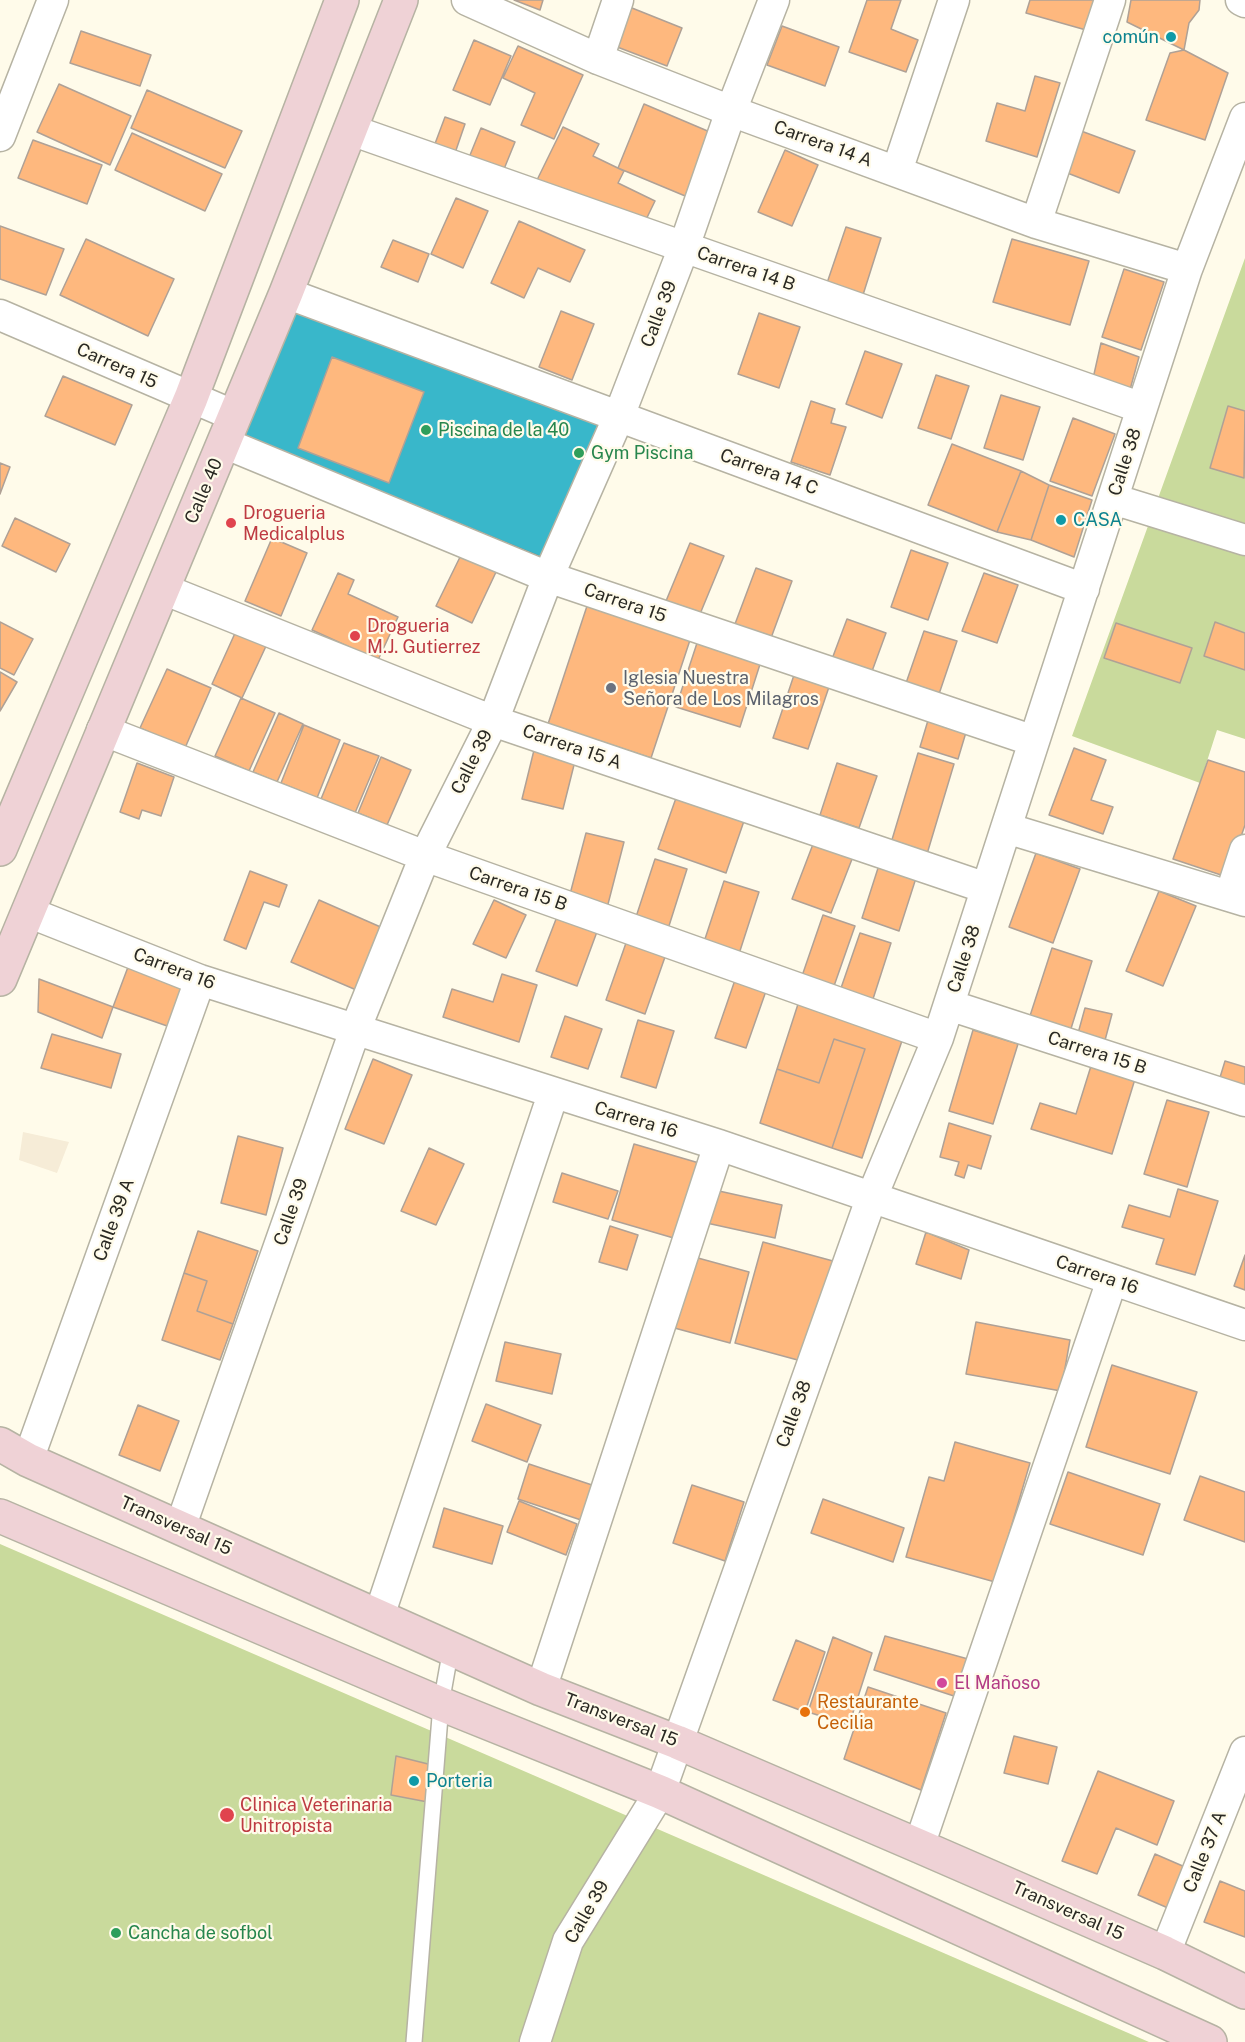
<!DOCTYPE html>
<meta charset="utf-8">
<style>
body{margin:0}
canvas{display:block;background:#fffbea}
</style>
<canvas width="1245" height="2042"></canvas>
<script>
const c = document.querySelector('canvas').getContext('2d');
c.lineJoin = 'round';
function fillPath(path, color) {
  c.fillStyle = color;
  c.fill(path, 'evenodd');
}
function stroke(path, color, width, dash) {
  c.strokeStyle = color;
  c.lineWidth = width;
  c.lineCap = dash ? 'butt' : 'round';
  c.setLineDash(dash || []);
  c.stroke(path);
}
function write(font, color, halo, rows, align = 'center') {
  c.font = font + ' "Public Sans",sans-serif';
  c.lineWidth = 4.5;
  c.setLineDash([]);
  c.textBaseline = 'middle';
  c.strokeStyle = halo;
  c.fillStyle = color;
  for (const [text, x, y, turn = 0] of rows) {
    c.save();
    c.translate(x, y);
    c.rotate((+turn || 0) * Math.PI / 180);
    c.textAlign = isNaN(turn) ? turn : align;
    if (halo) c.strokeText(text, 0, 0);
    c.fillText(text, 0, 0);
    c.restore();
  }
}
const commercial = new Path2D(`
 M23,1132L69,1142L57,1173L19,1160Z`);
const green = new Path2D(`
 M1245,258V739L1217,730L1200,783L1072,736Z
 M0,1544L1149,2042H0Z`);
const water = new Path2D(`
 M294,310L606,424L546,559L245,436Z`);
const building = new Path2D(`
 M514,0H543L540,10Z
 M867,0H901L891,29L918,40L906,72L849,52Z
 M1030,0H1094L1086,30L1026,13Z
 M1131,0H1200L1199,10L1189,23L1184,50L1127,22Z
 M627,6L682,28L667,66L612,45Z
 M782,26L839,47L825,86L767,65Z
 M81,31L151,55L140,86L70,63Z
 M474,40L511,56L490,105L453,90Z
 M518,46L583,75L554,139L521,125L535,93L503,78Z
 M1184,50L1228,73L1205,140L1146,120L1170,53Z
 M1035,76L1060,83L1037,157L986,141L997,103L1025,111Z
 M59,84L131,116L110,165L37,132Z
 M147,90L242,131L225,168L131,128Z
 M644,104L717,135L690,198L618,168Z
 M445,117L465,124L454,156L433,149Z
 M563,127L599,144L593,156L624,171L618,183L655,201L641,230L537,180Z
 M481,128L515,142L502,174L468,160Z
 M1073,128L1135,151L1119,193L1057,169Z
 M132,133L222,174L205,211L115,170Z
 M33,140L102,165L87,204L18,178Z
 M785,150L818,165L792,226L758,212Z
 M456,198L488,211L463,268L431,254Z
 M519,221L585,250L570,282L538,268L524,298L491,283Z
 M0,226L64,249L46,295L0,279Z
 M846,227L881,238L862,298L826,286Z
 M86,239L174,279L148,336L60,295Z
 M1012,239L1089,261L1070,325L993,302Z
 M393,240L429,254L418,282L381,267Z
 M1124,269L1164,282L1141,350L1102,337Z
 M561,311L594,324L572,380L539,367Z
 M759,313L800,327L779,388L738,374Z
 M1101,343L1139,357L1128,397L1092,383Z
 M865,351L902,364L882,418L846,404Z
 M332,357L424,392L389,483L298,448Z
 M936,375L969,386L951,439L918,428Z
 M63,376L132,405L115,445L45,416Z
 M1001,395L1040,407L1023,460L984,448Z
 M811,401L835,409L831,423L846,427L830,475L791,462Z
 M1228,406L1245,411L1244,478L1210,468Z
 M1073,418L1115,434L1092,496L1050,481Z
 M952,444L1021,471L997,532L928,505Z
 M0,463L10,467L0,494Z
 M1021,471L1049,485L1031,540L997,532Z
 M1049,485L1092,500L1074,557L1031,540Z
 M15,518L70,544L56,572L2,546Z
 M272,538L307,553L281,616L245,601Z
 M690,543L724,556L700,614L666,601Z
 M911,550L948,563L928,620L891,607Z
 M462,553L497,570L472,623L436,606Z
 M756,568L792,581L771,638L735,624Z
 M338,573L354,580L348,594L398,617L378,660L312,630Z
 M984,573L1018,585L997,643L962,631Z
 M589,600L692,634L651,758L548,724Z
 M847,619L886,633L871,674L832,659Z
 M0,622L33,639L14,675L0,668Z
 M1215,622L1245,633V670L1204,656Z
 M1116,623L1192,648L1180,683L1104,658Z
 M236,631L267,644L242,698L212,684Z
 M924,631L957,641L938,697L905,686Z
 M699,637L762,658L740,727L676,707Z
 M167,669L211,688L185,748L140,728Z
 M796,669L831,681L808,749L773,738Z
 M0,672L17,682L0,711Z
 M241,698L275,713L249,771L215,756Z
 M279,713L303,724L277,782L253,772Z
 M929,717L967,729L958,759L920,747Z
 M304,725L340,740L317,798L281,783Z
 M344,743L379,756L355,813L321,799Z
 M535,746L576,757L563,809L522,799Z
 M1074,748L1106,760L1091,800L1113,807L1103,834L1049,815Z
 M918,753L954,764L927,854L891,843Z
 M381,757L411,770L387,825L358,813Z
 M1208,760L1245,772V825L1227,877L1173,859Z
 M137,763L174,777L161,816L142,810L139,819L120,812Z
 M837,763L877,776L859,828L820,815Z
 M676,798L744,821L726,873L658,849Z
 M586,833L624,842L607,908L569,898Z
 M815,839L854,854L831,913L792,899Z
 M1036,853L1080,869L1053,943L1009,927Z
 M655,859L687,869L668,929L635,920Z
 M879,865L916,878L899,931L862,918Z
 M250,871L287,885L279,907L264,902L246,949L224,940Z
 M724,881L759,892L738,957L703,945Z
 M1159,891L1196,906L1163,986L1126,971Z
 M319,900L392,932L361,992L291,962Z
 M494,900L526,915L506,958L473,944Z
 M558,914L598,929L577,986L536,971Z
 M823,915L855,926L834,986L802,976Z
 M860,933L891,943L873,999L841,988Z
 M626,943L665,957L645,1014L606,1000Z
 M1052,948L1092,961L1069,1035L1028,1022Z
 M128,967L184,987L170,1027L113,1007Z
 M502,974L537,985L519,1042L443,1017L452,989L493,1002Z
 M39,979L113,1007L102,1038L38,1012Z
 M735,980L766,991L746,1048L715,1038Z
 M799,1001L904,1035L862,1158L832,1148L865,1049L834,1039L819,1083L777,1069Z
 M1085,1008L1112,1014L1104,1044L1077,1037Z
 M565,1016L602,1029L588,1069L551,1057Z
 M638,1020L674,1031L656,1088L621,1077Z
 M973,1030L1018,1044L993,1124L949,1111Z
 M52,1034L121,1054L111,1088L41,1068Z
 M834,1039L865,1049L832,1148L760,1123L777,1069L819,1083Z
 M373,1059L412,1075L384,1144L345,1129Z
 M1225,1061L1245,1067V1093L1218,1084Z
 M1091,1066L1135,1079L1112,1154L1031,1129L1040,1103L1076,1114Z
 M1167,1100L1209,1112L1187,1187L1144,1174Z
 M949,1123L991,1136L981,1169L968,1165L964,1178L955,1175L959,1162L940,1157Z
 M238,1136L283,1148L266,1215L221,1203Z
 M634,1144L699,1163L677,1239L612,1220Z
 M429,1148L464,1164L436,1225L401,1211Z
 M562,1173L618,1191L608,1219L553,1202Z
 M710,1189L782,1205L775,1238L702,1222Z
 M1178,1189L1218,1201L1195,1275L1156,1264L1164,1239L1122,1227L1129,1205L1170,1217Z
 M610,1226L638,1235L627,1270L599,1262Z
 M198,1231L258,1251L233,1324L197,1311L207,1281L184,1273Z
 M926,1232L969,1250L961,1279L916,1264Z
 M763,1242L833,1261L805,1362L735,1343Z
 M687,1255L749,1272L730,1343L667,1326Z
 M1245,1255V1290L1234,1286Z
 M184,1273L207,1281L197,1311L233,1324L220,1360L162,1340Z
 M976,1322L1070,1340L1061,1391L966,1374Z
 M505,1342L561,1354L552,1394L496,1381Z
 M1112,1365L1197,1392L1170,1474L1086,1447Z
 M486,1404L541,1425L527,1462L472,1441Z
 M138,1405L179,1421L160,1471L119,1455Z
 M955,1442L1030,1463L995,1582L906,1557L929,1477L944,1481Z
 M529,1464L592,1485L581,1520L518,1499Z
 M1068,1472L1160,1504L1143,1555L1050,1524Z
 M1200,1476L1245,1492V1542L1184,1520Z
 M692,1485L744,1502L725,1561L673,1543Z
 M823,1499L904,1528L893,1562L811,1533Z
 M519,1501L577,1524L566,1555L507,1532Z
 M444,1508L503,1526L492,1564L433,1547Z
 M885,1636L968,1659L957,1697L874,1670Z
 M833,1637L872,1653L849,1725L808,1712Z
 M796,1640L825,1652L805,1712L773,1700Z
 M868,1687L946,1713L921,1790L844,1759Z
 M1014,1736L1057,1747L1048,1784L1004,1773Z
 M396,1756L436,1766L433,1803L391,1795Z
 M1098,1771L1174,1801L1157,1845L1116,1828L1097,1874L1062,1861Z
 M1155,1854L1185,1867L1168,1908L1138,1895Z
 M1220,1881L1245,1891V1937L1204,1922Z`);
const lane = new Path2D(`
 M414,2042L441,1704L451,1648`);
const street = new Path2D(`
 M467,0L598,59L731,111L1036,223L1187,269
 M1241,0L1245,2
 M598,59L618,0
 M351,130L1142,408
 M0,136L53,0
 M897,171L954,0
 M1036,223L1110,0
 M286,293L1084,589
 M0,315L235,416
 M224,443L548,577L1034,741
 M1113,499L1245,540
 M163,589L493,721L986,888
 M102,730L425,856L938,1038
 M1006,828L1245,901
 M1230,896L1245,850
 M28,912L200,980L719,1145L1245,1325
 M949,1005L1245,1101
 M28,1460L200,980
 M180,1528L355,1030L425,856L493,721L548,577L619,416L684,247L731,111L774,0
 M379,1616L553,1094
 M541,1689L719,1145
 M919,1846L1112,1280
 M1165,1953L1245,1752
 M535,2042L568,1941L660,1792L871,1199L938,1038L1187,269L1245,118`);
const secondary = new Path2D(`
 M0,849L191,398L342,0
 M0,979L286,293L401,0
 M0,1444L28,1460L541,1689L677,1742L919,1846L1165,1953L1245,1992
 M0,1516L441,1704L660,1792L1210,2042`);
const markers = [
 [1171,37,6,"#0f9aa8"],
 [426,430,6,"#2e9e5b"],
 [579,453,6,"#2e9e5b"],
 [1061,520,6,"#0f9aa8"],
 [231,523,6,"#e0444e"],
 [355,636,6,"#e0444e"],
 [611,688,6,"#6b7280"],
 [942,1683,6,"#d1479c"],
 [805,1712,6,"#e8710a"],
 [414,1781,6,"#0f9aa8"],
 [227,1815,8,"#e0444e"],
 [116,1933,6,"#2e9e5b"]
];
const cultureNames = [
 ["común",1159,37,"right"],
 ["CASA",1073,520],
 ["Porteria",426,1781]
];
const streetNames = [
 ["Carrera 14 A",823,144,20],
 ["Carrera 14 B",746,269,19],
 ["Calle 39",659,314,-69],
 ["Carrera 15",117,366,24],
 ["Calle 38",1125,462,-72],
 ["Carrera 14 C",769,472,20],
 ["Calle 40",204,491,-67],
 ["Carrera 15",625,603,19],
 ["Carrera 15 A",572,747,19],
 ["Calle 39",472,762,-63],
 ["Carrera 15 B",518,889,19],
 ["Calle 38",964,959,-72],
 ["Carrera 16",174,969,21],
 ["Carrera 15 B",1097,1053,18],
 ["Carrera 16",636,1120,17],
 ["Calle 39",291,1212,-71],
 ["Calle 39 A",114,1220,-70],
 ["Carrera 16",1097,1275,19],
 ["Calle 38",794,1414,-70],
 ["Transversal 15",176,1526,24],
 ["Transversal 15",621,1720,21],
 ["Calle 37 A",1205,1852,-68],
 ["Transversal 15",1068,1911,24],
 ["Calle 39",587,1912,-60]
];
const leisureNames = [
 ["Piscina de la 40",438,430],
 ["Gym Piscina",591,453],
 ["Cancha de sofbol",128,1933]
];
const healthNames = [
 ["Drogueria",243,513],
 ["Medicalplus",243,534],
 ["Drogueria",367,626],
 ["M.J. Gutierrez",367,647],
 ["Clinica Veterinaria",240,1805],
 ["Unitropista",240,1826]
];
const worshipNames = [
 ["Iglesia Nuestra",623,678],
 ["Señora de Los Milagros",623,699]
];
const hotelNames = [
 ["El Mañoso",954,1683]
];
const foodNames = [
 ["Restaurante",817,1702],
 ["Cecilia",817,1723]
];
fillPath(commercial, '#f6ecd7');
fillPath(green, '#c9da9c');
fillPath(water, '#39b7ca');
stroke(water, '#348c98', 1.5);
fillPath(building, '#feb87e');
stroke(building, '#afa196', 1.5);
stroke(lane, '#b6b3a3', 18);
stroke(street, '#b6b3a3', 33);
stroke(secondary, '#b6b3a3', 36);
stroke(lane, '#fff', 15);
stroke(street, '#fff', 30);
stroke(secondary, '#efd2d6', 33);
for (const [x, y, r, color] of markers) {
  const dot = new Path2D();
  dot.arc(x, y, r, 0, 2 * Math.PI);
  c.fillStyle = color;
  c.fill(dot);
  stroke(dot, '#fffbea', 2);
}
write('18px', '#0d838f', '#fffbea', cultureNames, 'left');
write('18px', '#2a2923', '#fffbea', streetNames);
write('18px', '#27864d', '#fffbea', leisureNames, 'left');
write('18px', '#be3a42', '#fffbea', healthNames, 'left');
write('18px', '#5b616d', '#fffbea', worshipNames, 'left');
write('18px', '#b23c85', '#fffbea', hotelNames, 'left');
write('18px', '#c56008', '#fffbea', foodNames, 'left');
</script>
